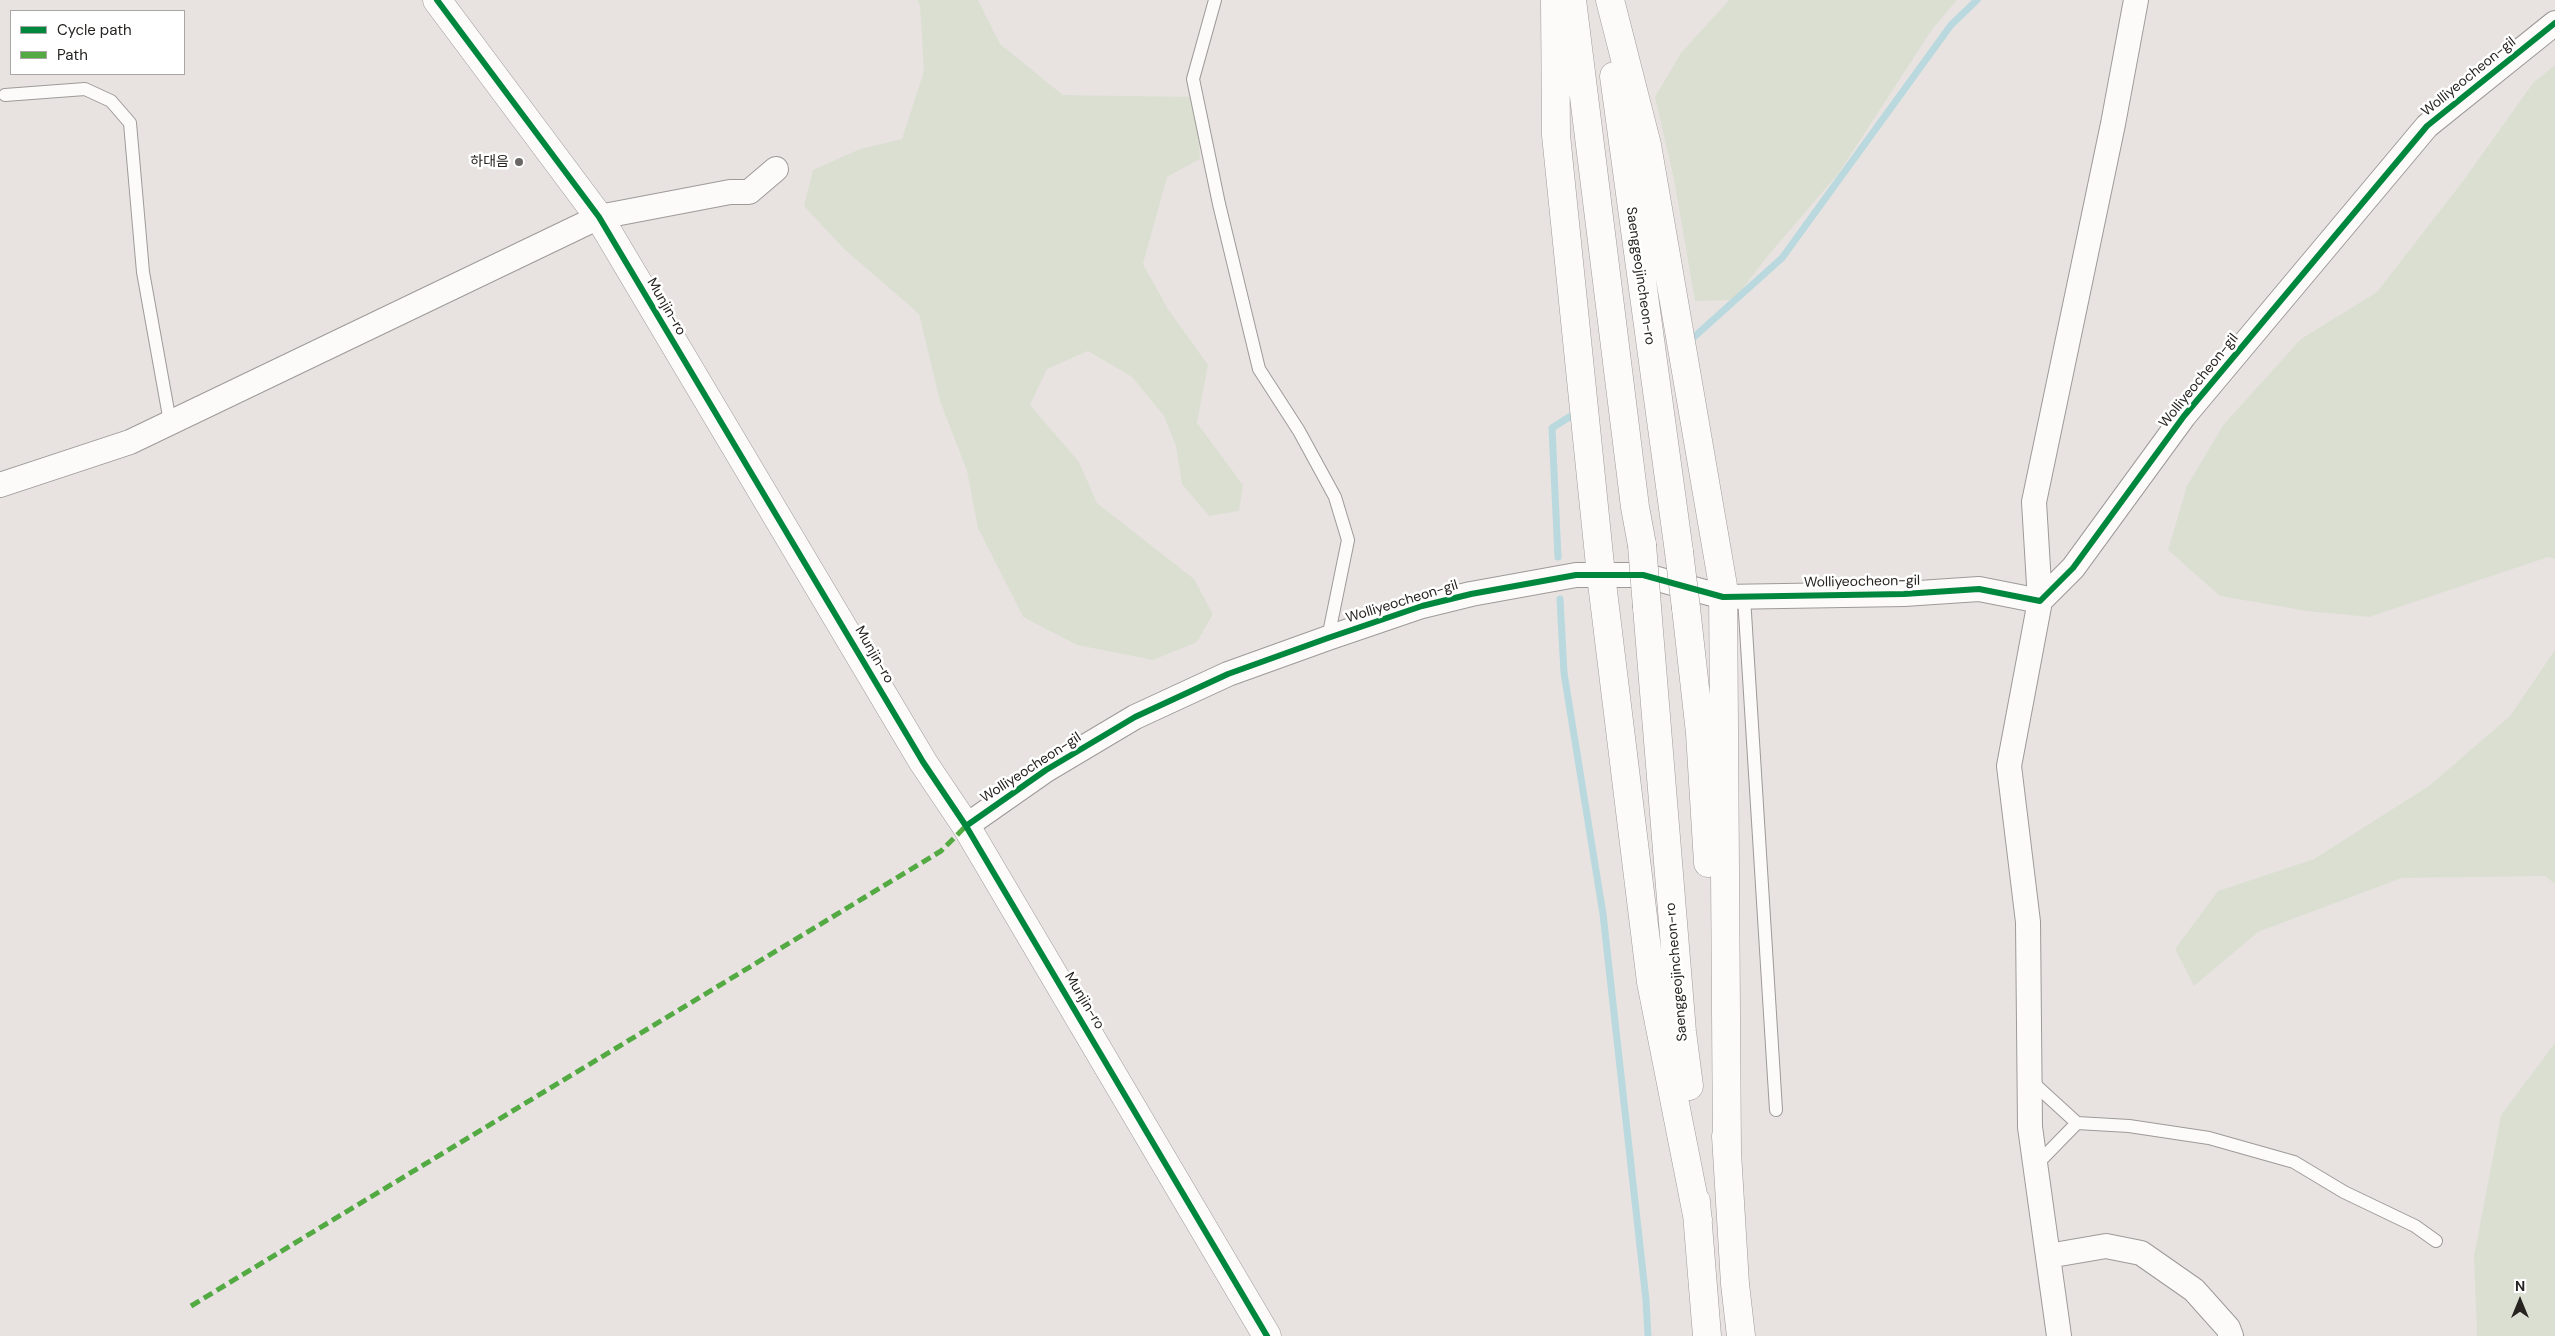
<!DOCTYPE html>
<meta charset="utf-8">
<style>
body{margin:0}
#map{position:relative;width:2555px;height:1336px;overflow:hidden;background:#e8e3e1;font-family:"DM Sans",sans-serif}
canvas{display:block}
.legend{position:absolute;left:10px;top:10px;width:175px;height:65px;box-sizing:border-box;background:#fff;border:1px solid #a8a7a6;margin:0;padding:6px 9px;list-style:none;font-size:15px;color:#262321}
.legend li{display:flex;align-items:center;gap:10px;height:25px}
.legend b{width:25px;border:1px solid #a8a7a6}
.north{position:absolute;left:2495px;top:1276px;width:50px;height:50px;-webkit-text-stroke:4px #fff;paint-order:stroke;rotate:0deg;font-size:14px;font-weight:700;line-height:20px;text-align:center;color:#262321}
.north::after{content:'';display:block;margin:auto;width:18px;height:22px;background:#262321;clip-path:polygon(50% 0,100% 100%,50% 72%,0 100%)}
</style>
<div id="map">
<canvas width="2555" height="1336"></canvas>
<ul class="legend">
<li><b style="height:6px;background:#00873e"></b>Cycle path</li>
<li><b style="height:6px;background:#53aa43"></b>Path</li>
</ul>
<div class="north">N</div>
</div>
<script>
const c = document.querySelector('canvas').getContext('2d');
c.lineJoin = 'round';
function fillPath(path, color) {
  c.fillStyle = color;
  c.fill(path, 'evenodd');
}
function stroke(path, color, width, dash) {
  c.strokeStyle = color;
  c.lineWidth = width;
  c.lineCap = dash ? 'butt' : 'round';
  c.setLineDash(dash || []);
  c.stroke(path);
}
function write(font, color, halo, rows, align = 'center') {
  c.font = font + ' "DM Sans","Noto Sans KR",sans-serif';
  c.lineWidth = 5;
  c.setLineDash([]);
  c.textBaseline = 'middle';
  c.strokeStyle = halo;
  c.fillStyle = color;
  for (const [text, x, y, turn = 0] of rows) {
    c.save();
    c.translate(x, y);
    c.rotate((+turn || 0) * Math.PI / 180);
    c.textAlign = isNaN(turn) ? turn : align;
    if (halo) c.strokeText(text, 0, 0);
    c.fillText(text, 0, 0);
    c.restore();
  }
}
const green = new Path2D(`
 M917,0H978L1000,44L1063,95L1196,97L1200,159L1167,177L1143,264L1168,309L1208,365L1197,423L1243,485L1239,511L1209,516L1182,484L1176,446L1164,416L1132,377L1088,351L1047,369L1030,405L1079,462L1097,503L1194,579L1213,614L1197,642L1153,660L1077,645L1023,617L978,528L967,471L940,401L919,314L843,248L804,206L813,170L860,149L902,139L924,71L920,5Z
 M1729,0H1957L1933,28L1838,174L1766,258L1734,300L1695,301L1674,179L1655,97L1681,53Z
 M2555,65V559L2548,557L2369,617L2307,611L2220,596L2168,550L2187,486L2224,424L2301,339L2377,292L2463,181L2533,83Z
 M2555,650V884L2545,876L2402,878L2258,932L2194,986L2175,949L2218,891L2314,859L2429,786L2510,716Z
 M2555,1043V1336H2477L2474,1256L2501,1115Z`);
const stream = new Path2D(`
 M1694,337L1782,258L1951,25L1977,0
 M1558,557L1552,428L1577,412
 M1560,599L1564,673L1603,914L1646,1300L1648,1336`);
const lane = new Path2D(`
 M1215,0L1193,79L1219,204L1259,369L1299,431L1335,497L1348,540L1328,638
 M5,95L85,89L111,101L130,123L143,272L170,422
 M1744,597L1776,1110
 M2031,1081L2077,1123L2035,1166
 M2077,1123L2129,1126L2209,1138L2294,1162L2344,1192L2415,1226L2436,1241`);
const street = new Path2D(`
 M0,485L130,442L599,217L730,192H749L776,169
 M966,826L1046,770L1135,717L1228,674L1328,638L1422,606L1471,594L1576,575H1643L1723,597L1904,594L1979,589L2040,601L2073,568L2184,416L2427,126L2555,23
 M2048,1256L2106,1246L2141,1253L2194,1290L2228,1328L2231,1336
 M2059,1336L2030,1127L2028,922L2009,766L2040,601L2034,502L2113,124L2136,0`);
const secondary = new Path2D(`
 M437,0L599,217L923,762L966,826L1267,1336`);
const highway = new Path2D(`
 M1555,0L1556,135L1601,575L1651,982L1698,1220
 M1572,0L1635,507L1642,545
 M1610,0L1647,145L1723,586L1727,1154
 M1614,76L1679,552
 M1647,607L1682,1032L1689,1086
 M1686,608L1700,733L1708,863
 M1726,1136L1735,1284L1741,1336
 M1696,1201L1707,1336`);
const highwayBridge = new Path2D(`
 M1642,545L1647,607
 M1679,552L1686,608`);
const quiet = new Path2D(`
 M191,1306L941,851L966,826`);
const cycleway = new Path2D(`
 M437,0L599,217L923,762L966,826L1267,1336
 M966,826L1046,770L1135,717L1228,674L1328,638L1422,606L1471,594L1576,575H1643L1723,597L1904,594L1979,589L2040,601L2073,568L2184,416L2427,126L2555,23`);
const markers = [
 [519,162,5,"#6a6664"]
];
const streetNames = [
 ["Wolliyeocheon-gil",2469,77,-39],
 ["Saenggeojincheon-ro",1640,276,82],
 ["Munjin-ro",666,307,60],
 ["Wolliyeocheon-gil",2199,381,-51],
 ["Wolliyeocheon-gil",1862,582,-1],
 ["Wolliyeocheon-gil",1402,602,-17],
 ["Munjin-ro",874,655,60],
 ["Wolliyeocheon-gil",1031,768,-33],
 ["Saenggeojincheon-ro",1677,972,-95],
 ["Munjin-ro",1084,1001,59]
];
const poiNames = [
 ["하대음",509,162]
];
fillPath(green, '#dbdfd2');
stroke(stream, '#b9d9de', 7);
stroke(lane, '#9d9a98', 14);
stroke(street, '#9d9a98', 26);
stroke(secondary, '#9d9a98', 29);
stroke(highway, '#9d9a98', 29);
stroke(lane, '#fcfbfa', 12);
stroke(street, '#fcfbfa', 24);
stroke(secondary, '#fcfbfa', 28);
stroke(highway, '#fcfbfa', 28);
stroke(highwayBridge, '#9d9a98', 29, []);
stroke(highwayBridge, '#fcfbfa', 28);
stroke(quiet, '#53aa43', 5, [10, 5]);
stroke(cycleway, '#00873e', 6);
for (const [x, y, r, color] of markers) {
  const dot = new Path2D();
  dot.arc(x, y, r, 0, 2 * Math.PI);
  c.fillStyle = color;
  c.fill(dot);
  stroke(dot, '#fff', 2);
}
write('14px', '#262321', '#fff', streetNames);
write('14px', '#262321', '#fff', poiNames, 'right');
</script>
